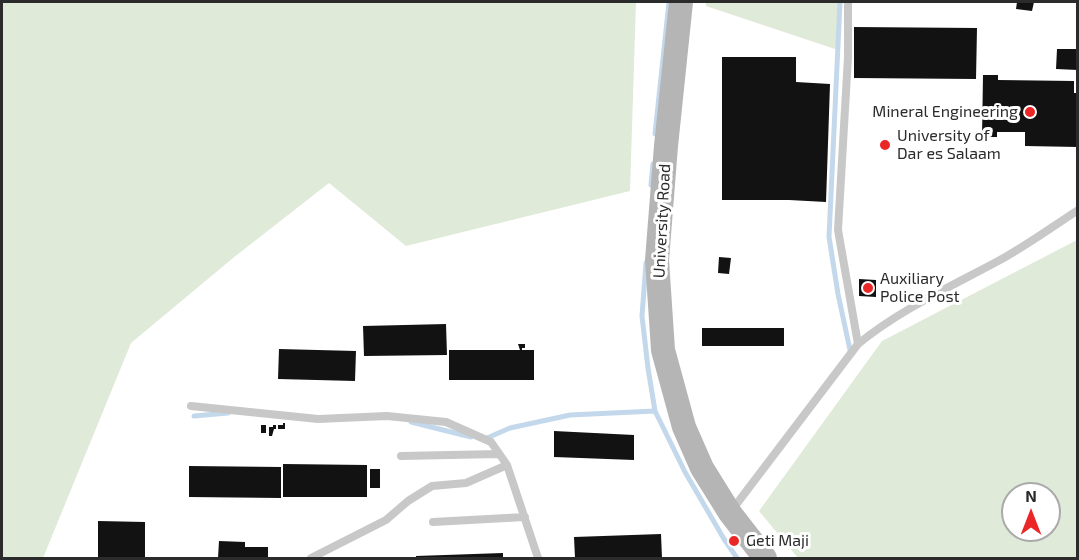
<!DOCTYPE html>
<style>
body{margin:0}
#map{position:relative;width:1079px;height:560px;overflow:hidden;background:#fff;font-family:"Exo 2",sans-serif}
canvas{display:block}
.frame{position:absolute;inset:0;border:3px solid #2b2b2b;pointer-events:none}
.north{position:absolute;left:1001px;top:482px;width:60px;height:60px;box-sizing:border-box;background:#fff;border:2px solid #aaa;border-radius:50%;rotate:0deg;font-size:16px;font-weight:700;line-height:24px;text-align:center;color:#2b2b2b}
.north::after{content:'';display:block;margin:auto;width:21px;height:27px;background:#ea2626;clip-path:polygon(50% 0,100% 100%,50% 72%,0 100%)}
</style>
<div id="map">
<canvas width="1079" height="560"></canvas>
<div class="frame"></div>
<div class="north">N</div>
</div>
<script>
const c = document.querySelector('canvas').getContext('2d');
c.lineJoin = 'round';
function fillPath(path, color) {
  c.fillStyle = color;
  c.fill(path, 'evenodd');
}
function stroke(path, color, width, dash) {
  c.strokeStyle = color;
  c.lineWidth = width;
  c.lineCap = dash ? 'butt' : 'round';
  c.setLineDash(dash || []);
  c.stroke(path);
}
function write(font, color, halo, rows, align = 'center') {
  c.font = font + ' "Exo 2",sans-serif';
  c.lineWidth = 6;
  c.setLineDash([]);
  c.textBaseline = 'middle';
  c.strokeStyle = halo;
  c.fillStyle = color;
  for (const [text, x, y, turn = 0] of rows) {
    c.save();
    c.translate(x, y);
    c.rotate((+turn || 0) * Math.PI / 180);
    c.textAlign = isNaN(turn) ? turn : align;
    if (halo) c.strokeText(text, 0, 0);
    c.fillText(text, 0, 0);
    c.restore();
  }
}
const green = new Path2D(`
 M2,2H636L630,191L406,246L329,183L233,258L131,343L43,558H2Z
 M706,2H838V50L706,6Z
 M1077,240V558H798L759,511L882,341ZM1013,494H1049V530H1013Z`);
const stream = new Path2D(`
 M840,2L829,237L838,294L850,350
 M655,134L669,2
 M651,185L653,164
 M646,263L642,316L648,368L655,411L685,472L724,539L737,558
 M194,416L228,413
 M411,422L471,437
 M487,438L510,428L570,415L655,411`);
const building = new Path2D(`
 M1017,2H1034L1032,11L1016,9Z
 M854,27L977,28L976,79L854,78Z
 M1057,49H1078V70L1056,69Z
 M722,57H796V82L830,84L826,202L789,200H722Z
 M983,75H998V80L1074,81V93H1078V147L1025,146V132H997V137H982Z
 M719,257L731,258L729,274L718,273Z
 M859,279L876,280V297L859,296Z
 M446,324L447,355L364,356L363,326Z
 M702,328H784V346H702Z
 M518,344H525V348H522V350H534V380H449V350H520Z
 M279,349L356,351L355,381L278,379Z
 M283,423H285V429H278V425H283Z
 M261,425H266V433H261Z
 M273,425H276V429H274L272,436H269V427H273Z
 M554,431L634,435V460L554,457Z
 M283,464L367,465V497H283Z
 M189,466L281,467V498L189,497Z
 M370,469H380V488H370Z
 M98,521L145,522V558H98Z
 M661,534L662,558H575L574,537Z
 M219,541L245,542V547H268V558H218Z
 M503,553V558H416V556Z`);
const lane = new Path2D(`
 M848,2V57L838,230L858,344
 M191,406L318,419L387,416L446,422L491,442L507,465L538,558
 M401,456L499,454
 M732,510L858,344C901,309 952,286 1000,260C1027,245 1052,227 1078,210
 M433,522L525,517
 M311,558L386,520L408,501L432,486L466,483L507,465`);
const secondary = new Path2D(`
 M681,2L666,146L657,260L663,350L684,427L702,468L730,513L765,558`);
const markers = [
 [1030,112,6,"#ea2626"],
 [885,145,6,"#ea2626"],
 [868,288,6,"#ea2626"],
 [734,541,6,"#ea2626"]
];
const poiNames = [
 ["Mineral Engineering",1018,112,"right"],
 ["University of",897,136],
 ["Dar es Salaam",897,154],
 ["Auxiliary",880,279],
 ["Police Post",880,297],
 ["Geti Maji",746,541]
];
const streetNames = [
 ["University Road",662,221,-87]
];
fillPath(green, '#e0ead8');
stroke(stream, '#c3d8eb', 5);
fillPath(building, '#121212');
stroke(lane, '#c8c8c8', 8);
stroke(secondary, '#b5b5b5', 24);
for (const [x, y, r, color] of markers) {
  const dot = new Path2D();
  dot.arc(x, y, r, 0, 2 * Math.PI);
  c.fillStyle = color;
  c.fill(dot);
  stroke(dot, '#fff', 2);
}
write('16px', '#2b2b2b', '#fff', poiNames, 'left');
write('16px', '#2b2b2b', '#fff', streetNames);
</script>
